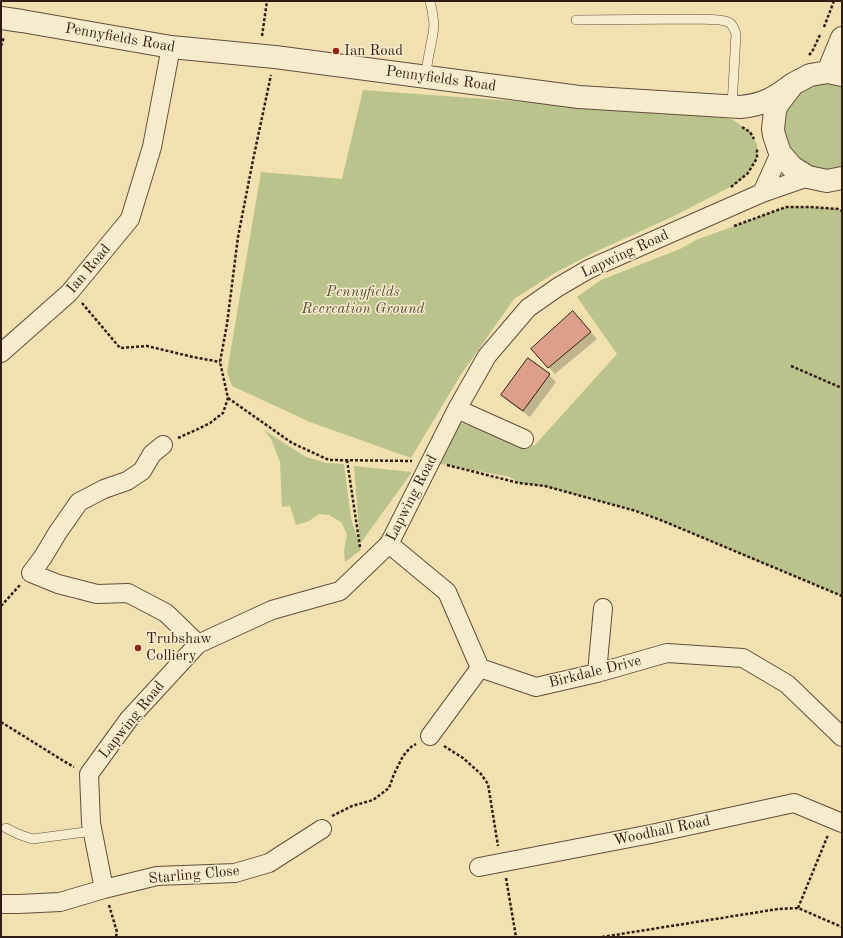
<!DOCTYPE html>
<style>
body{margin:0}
#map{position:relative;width:843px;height:938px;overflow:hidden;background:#f1e1b1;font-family:"Old Standard TT",serif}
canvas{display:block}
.frame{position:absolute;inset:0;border:2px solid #321d14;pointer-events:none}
</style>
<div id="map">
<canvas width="843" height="938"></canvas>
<div class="frame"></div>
</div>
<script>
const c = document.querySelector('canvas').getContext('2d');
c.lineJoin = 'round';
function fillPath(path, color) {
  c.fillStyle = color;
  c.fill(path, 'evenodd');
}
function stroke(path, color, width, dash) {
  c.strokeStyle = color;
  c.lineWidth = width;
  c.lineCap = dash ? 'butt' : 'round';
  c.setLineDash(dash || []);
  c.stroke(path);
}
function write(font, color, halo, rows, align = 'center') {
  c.font = font + ' "Old Standard TT",serif';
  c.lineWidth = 3;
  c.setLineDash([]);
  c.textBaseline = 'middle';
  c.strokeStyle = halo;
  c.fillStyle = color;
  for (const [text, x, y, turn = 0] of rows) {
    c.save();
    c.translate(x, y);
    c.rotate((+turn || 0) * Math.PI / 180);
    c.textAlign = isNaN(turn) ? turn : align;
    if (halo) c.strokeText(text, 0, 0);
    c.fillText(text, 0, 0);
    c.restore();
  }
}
const green = new Path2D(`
 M842,75V178L808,177L774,135L793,84Z
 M363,90L716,116L733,120L750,132L757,144V158L748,173L734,185L674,216L593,253L553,274L514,299L460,376L411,458L310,422L232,386L227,372L261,172L342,179Z
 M786,207H810L838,209L842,211V596L643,513L545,486L519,483L510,477L431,462L451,420L534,446L617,354L577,297L601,280L680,249L696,240Z
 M264,430L306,457L327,463L344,464L351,518L361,550L345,562L344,551L347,534L341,522L329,515L319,514L309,521L296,525L290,506L282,507L280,462L271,439Z
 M354,466L412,472L360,544Z`);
const shadow = new Path2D(`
 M579,319L597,339L555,374L549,367Z
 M528,360L549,375L556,382L530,417L509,402L502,395Z`);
const building = new Path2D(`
 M573,311L591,332L548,368L531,349Z
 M528,358L550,374L523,411L501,395Z`);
const path = new Path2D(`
 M824,27L834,1
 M262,36L267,1
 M1,46L4,37
 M809,55L812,52L820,35
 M742,127L750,132L754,139
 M731,187L748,173L757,158V149
 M734,226L786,207H810L838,209L842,211
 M82,303L120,348L147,346L193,357L220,362
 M791,366L842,388
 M228,398L292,443L329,460L412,461
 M178,438L198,429L210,423L223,413L228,398L220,362L227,324L238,237L253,160L271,75
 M347,460L360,547
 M447,465L519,483L545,486L636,511L663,521L842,596
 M1,606L20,585
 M1,722L62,760L74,767
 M444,746L463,758L481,774L488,784L498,846
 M332,816L352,806L373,800L389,788L394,774L403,756L411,747L416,744
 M506,878L516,937
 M109,905L117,932L116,937
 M798,908L828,835
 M602,937L778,909L798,908L842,927`);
const service = new Path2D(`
 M576,20C614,20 653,19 691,19C701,20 718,18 728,22C733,24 734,29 736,34L732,106
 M425,77L429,54L433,34L434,24L432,10L430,1
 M6,828L18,834L32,839L93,831`);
const minor = new Path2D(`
 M762,193L780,153
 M1,353L69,293L130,219L152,147L171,47
 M457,409L524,439
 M163,445L152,454L142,471L127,481L104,489L79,502L58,532L43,557L31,573L58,584L97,594L128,593L166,613L198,644
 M389,544L447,592L480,668L536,687L597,673L667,653L743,658L787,684L842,737
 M597,673L603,608
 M430,736L480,668
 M479,867L651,834L794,803L842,823
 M104,889L91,823L89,774L129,719L198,644L272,610L340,591L389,544L457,409L487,356L528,308L558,287L589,269L762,193L808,177
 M1,904H19L60,902L104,889L157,876L235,873L269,863L322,829`);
const tertiary = new Path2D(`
 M1,18L22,21L171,47L275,57L579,97L740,107C763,105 775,98 793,84
 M828,72L842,38
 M842,75L828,72L810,75L793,84L777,105L775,111L773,129L774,135L780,153L792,167L808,177L827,181L842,178`);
const markers = [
 [336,51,4,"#8f2418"],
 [138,648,4,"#8f2418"]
];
const streetNames = [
 ["Pennyfields Road",120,38,10],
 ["Pennyfields Road",441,79,8],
 ["Lapwing Road",625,254,-25],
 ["Ian Road",89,269,-50],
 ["Lapwing Road",412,498,-63],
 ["Birkdale Drive",595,672,-14],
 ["Lapwing Road",132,720,-51],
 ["Woodhall Road",662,831,-12],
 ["Starling Close",194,875,-5]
];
const poiNames = [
 ["Ian Road",344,51],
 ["Trubshaw",146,639],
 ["Colliery",146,656]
];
const parkNames = [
 ["Pennyfields",363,292],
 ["Recreation Ground",363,309]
];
fillPath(green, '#bac38c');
fillPath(shadow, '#0003');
fillPath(building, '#dc9f89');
stroke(building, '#321d14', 1);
stroke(service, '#624e3b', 10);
stroke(minor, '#624e3b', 20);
stroke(tertiary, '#624e3b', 24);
stroke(path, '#321d14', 2.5, [3, 2]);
stroke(service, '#f6eccc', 9);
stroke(minor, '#f6eccc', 18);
stroke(tertiary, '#f6eccc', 22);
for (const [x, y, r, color] of markers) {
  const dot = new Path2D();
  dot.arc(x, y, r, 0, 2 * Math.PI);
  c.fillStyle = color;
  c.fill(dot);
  stroke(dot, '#f6eccc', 1.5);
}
write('15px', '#321d14', '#f6eccc', streetNames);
write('15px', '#321d14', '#f6eccc', poiNames, 'left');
write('italic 15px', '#5b4f38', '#f6eccc', parkNames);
</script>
